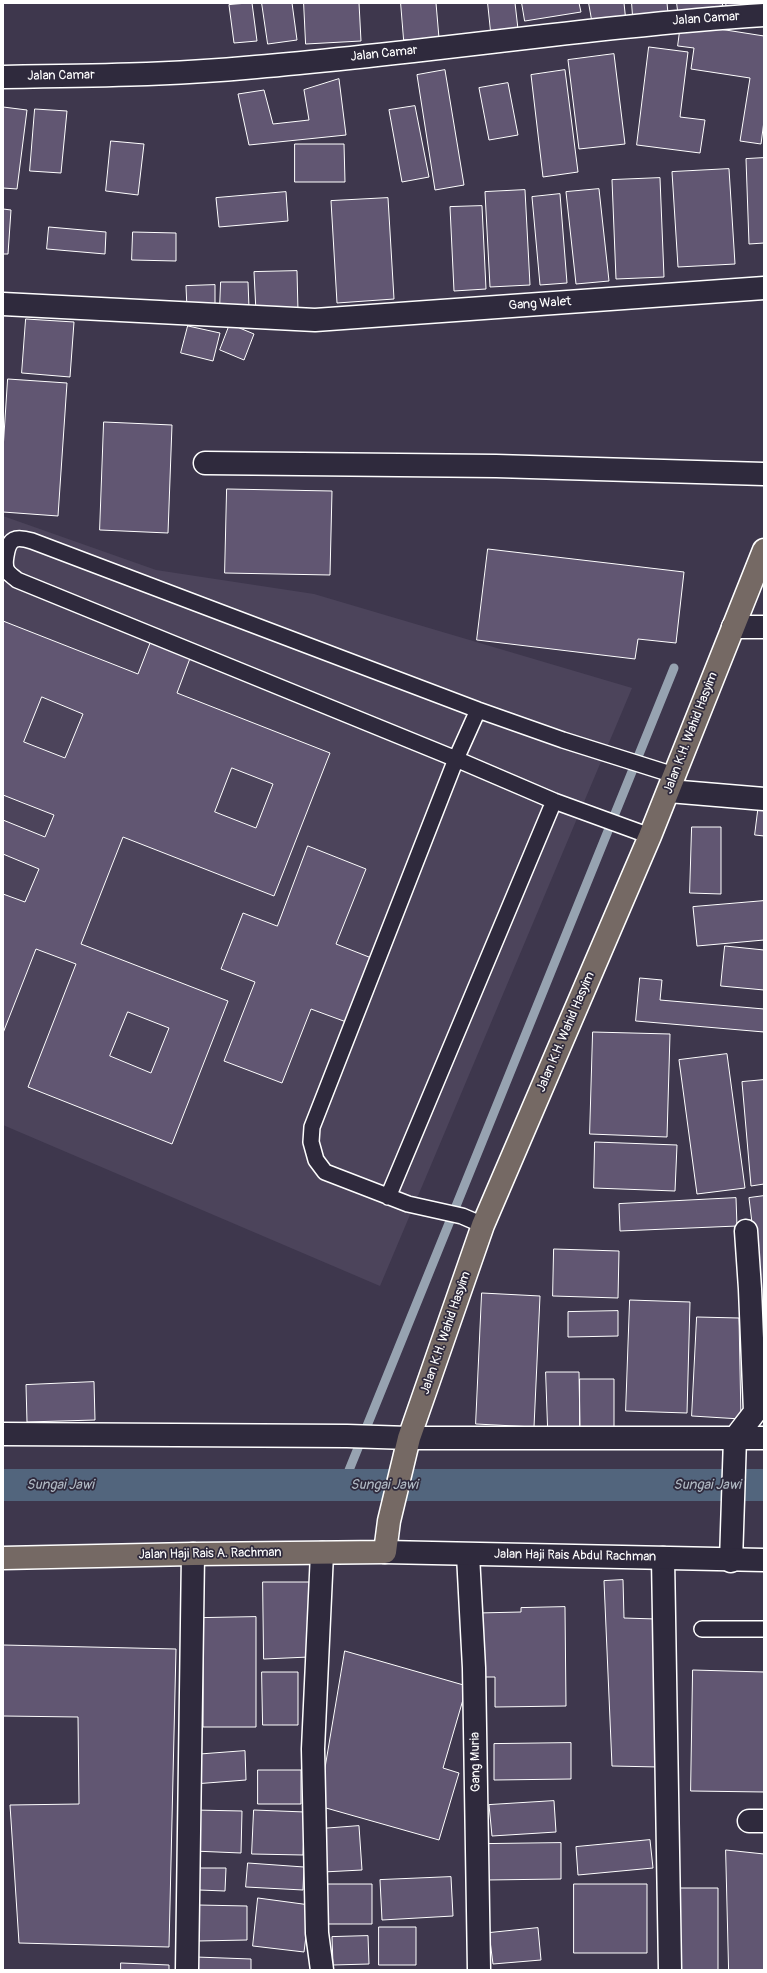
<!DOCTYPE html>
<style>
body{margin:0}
#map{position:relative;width:767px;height:1973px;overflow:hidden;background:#3e374d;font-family:Pangolin,sans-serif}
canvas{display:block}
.frame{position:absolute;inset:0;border:4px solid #fff;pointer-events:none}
</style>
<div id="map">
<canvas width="767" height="1973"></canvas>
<div class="frame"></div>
</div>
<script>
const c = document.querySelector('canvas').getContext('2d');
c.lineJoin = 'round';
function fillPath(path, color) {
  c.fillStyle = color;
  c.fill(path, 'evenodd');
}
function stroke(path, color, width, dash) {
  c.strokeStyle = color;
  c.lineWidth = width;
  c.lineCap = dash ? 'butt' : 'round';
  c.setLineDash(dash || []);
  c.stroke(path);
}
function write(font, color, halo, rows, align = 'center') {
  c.font = font + ' Pangolin,sans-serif';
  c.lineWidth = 3.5;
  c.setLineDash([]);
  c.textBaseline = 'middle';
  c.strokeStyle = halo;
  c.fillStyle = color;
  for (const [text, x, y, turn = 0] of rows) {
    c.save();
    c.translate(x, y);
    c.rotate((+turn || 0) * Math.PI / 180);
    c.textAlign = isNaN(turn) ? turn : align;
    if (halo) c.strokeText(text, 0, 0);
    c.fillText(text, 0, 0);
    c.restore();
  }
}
const built = new Path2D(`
 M3,516L156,570L314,594L632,688L380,1286L3,1125Z`);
const stream = new Path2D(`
 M343,1485L674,668`);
const canal = new Path2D(`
 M3,1485H764`);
const building = new Path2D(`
 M252,3L257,41L234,43L229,5Z
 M262,3H292L297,40L268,44Z
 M304,3H359L361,41L306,44Z
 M401,3H436L439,38L404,40Z
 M488,3H515L518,29L491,32Z
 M522,3H579L581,12L525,21Z
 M589,3H624L626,22L592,20Z
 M632,3H667L668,13L633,17Z
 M677,3H722L723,6L678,11Z
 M726,3H757V4L727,9Z
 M681,23L764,36V121L761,144L740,141L750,78L691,69L694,48L678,46Z
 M649,47L688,52L680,117L705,120L700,153L637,145Z
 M614,54L625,144L579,149L568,60Z
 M445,70L464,185L435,190L417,75Z
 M565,70L578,172L543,177L531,75Z
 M339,79L346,135L249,145L238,94L264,90L273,124L309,120L304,90Z
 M508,83L518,135L489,140L479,88Z
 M415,106L429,177L402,182L389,110Z
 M3,107L27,110L17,189L3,188Z
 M35,109L67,111L61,173L30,171Z
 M111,141L144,144L138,195L106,191Z
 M295,144H344L345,182H295Z
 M764,158V243L749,244L746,159Z
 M729,169L735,264L678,267L672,172Z
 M660,178L664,277L616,279L612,180Z
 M599,189L609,281L576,284L566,192Z
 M525,190L530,285L490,287L485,192Z
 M286,192L288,221L219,227L216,198Z
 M560,194L567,283L540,285L532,197Z
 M388,198L394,299L337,303L331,201Z
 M482,206L486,289L454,291L450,207Z
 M3,209L11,210L8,254H3Z
 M49,227L106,232L105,254L47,249Z
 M133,232L176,233V261L132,260Z
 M297,271L298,311L256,312L254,272Z
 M221,282H248L249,308H220Z
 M215,285V309H187L186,286Z
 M26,319L74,322L70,377L22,373Z
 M230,324L254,334L244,360L220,350Z
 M188,326L220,333L213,361L181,353Z
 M8,379L67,383L58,516L3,512V450Z
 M104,422L172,425L168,533L100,530Z
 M227,489L332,491L330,575L225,573Z
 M488,549L684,572L676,643L638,639L635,659L477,640Z
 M3,621L138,674L152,638L192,653L177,693L330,753L274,896L123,837L81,944L228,1001L172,1144L28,1087L76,964L36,949L3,1033V894L25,902L39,869L3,854V820L45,837L54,815L3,795ZM42,697L83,714L65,758L24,742ZM232,768L273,784L256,828L215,812ZM128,1012L169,1028L151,1073L110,1056Z
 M759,803H764V836L755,835Z
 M692,827H721V894L690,893Z
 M308,846L366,869L336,944L374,959L349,1023L311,1009L282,1083L224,1061L255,982L221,969L243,913L277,926Z
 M764,901V940L697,946L693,907Z
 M725,946L764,950V990L721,986Z
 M640,978L662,980L660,1000L764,1009V1032L636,1021Z
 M593,1032L670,1034L667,1137L590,1134Z
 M727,1054L745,1188L697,1194L679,1060Z
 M764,1080V1184L751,1186L742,1082Z
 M595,1142L677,1145L675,1191L594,1188Z
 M764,1196V1314H763L749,1198Z
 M736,1198L737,1226L620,1231L619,1204Z
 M554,1249L619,1251L618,1298L553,1296Z
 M482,1293L540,1296L534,1427L476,1424Z
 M630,1300L690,1302L687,1413L626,1411Z
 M618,1311V1336L568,1337V1312Z
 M697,1317L739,1318L741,1419L692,1416Z
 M546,1372H579L580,1428H548Z
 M580,1379H614V1428H580Z
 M94,1382L95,1420L27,1422L26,1385Z
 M623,1580L624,1618L656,1619L659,1767L612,1766L604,1581Z
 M263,1582H316L309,1657L264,1659Z
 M565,1607L566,1706L495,1707V1677H479L478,1613L521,1612V1608Z
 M256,1617V1727H203V1618Z
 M3,1645L176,1649L169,1947L19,1943L10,1805L79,1804L78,1717L3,1716Z
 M345,1651L467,1686L443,1768L459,1773L439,1840L319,1806Z
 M693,1670L764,1672V1792L691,1791Z
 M262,1672H298V1725H263Z
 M571,1743V1779L494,1780V1744Z
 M245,1751L246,1780L194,1784L192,1755Z
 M258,1770H301V1804H258Z
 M554,1801L556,1832L492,1836L489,1805Z
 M194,1810L242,1811L241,1853L193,1851Z
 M254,1810L305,1812L303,1855L252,1854Z
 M359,1826L362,1870L323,1872L320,1829Z
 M650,1840L653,1868L578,1875L576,1847Z
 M561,1843V1879L486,1880V1844Z
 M726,1850L764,1854V1970H729Z
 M248,1863L304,1867L303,1890L246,1887Z
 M200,1868H226L225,1891L199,1890Z
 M451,1877L453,1916L382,1920L380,1880Z
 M327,1884H372V1924H327Z
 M574,1884H647V1953H574Z
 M678,1888H718V1970H678Z
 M258,1898L310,1905L304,1952L253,1946Z
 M198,1905L247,1906V1940L198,1941Z
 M379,1927H416V1965H379Z
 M538,1928L541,1960L493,1964L489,1933Z
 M368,1936L369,1964L333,1965L332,1937Z
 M196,1957L251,1959V1970H196Z
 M121,1963L169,1965V1970H121Z`);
const service = new Path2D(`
 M478,710L456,759L312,1127L311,1142L316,1160L325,1172L408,1204L462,1216L483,1225
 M650,836L554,801L456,759L17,580C14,577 10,575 8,572C4,567 5,562 6,556C9,538 15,536 32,541L478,710L563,740L674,775
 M388,1197L554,801
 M702,1629H764`);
const minor = new Path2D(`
 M3,77C87,76 172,75 256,67C426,53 594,26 764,15
 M3,304L315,320L764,288
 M205,463L496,466L764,474
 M733,627H764
 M669,791L764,799
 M3,1434L347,1436L409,1438H764
 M468,1555L474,1668L479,1970
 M663,1558L670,1970
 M731,1561L735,1438L755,1412L750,1289L746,1231
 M749,1821H764
 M187,1970L193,1554
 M322,1970L317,1933L313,1749L322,1553`);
const tertiary = new Path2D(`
 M385,1552L764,1560`);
const primary = new Path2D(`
 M3,1558L193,1554L385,1552L389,1521L409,1438L483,1225L650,836L764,550`);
const streetNames = [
 ["Jalan Camar",706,19,-4],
 ["Jalan Camar",384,54,-6],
 ["Jalan Camar",61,76,-1],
 ["Gang Walet",540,304,-4],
 ["Jalan K.H. Wahid Hasyim",691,733,-69],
 ["Jalan K.H. Wahid Hasyim",566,1032,-67],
 ["Jalan K.H. Wahid Hasyim",446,1333,-71],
 ["Jalan Haji Rais A. Rachman",210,1554,-1],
 ["Jalan Haji Rais Abdul Rachman",575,1556,1],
 ["Gang Muria",476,1762,-91]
];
const waterNames = [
 ["Sungai Jawi",60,1485],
 ["Sungai Jawi",384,1485],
 ["Sungai Jawi",707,1485]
];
fillPath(built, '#4c445b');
stroke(stream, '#97a3b1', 9);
stroke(canal, '#52657d', 32);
fillPath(building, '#615672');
stroke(building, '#fff', 1);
stroke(service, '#fff', 18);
stroke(minor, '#fff', 25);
stroke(tertiary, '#fff', 25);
stroke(primary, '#fff', 25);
stroke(service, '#2f2a3d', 15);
stroke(minor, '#2f2a3d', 22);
stroke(tertiary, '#2f2a3d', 22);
stroke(primary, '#756964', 22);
write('13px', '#fff', '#2f2a3d', streetNames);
write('italic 14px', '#b1bac4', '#2f2a3d', waterNames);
</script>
